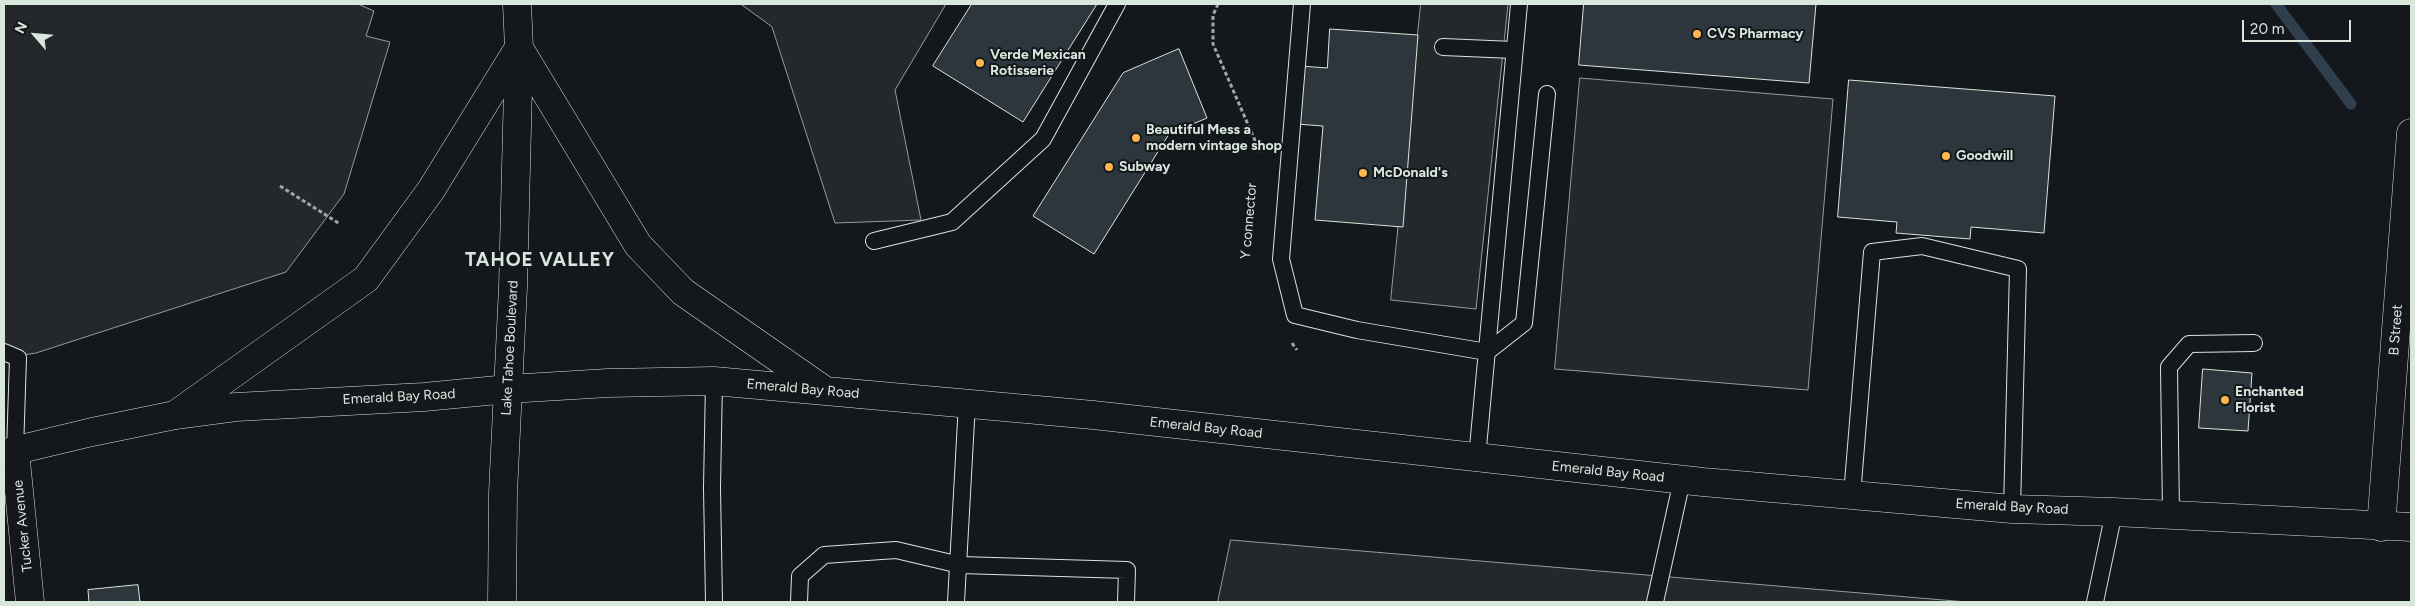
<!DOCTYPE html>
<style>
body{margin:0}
#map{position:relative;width:2415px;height:606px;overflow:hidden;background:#14181c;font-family:Figtree,sans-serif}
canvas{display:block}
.frame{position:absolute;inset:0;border:5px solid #d8e6dc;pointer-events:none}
.north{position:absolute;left:10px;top:10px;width:50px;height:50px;-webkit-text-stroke:4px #14181c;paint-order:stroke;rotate:297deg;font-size:14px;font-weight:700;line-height:20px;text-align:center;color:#d8e6dc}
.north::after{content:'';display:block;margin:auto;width:18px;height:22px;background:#d8e6dc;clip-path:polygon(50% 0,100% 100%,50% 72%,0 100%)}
.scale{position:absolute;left:2242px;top:20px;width:109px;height:22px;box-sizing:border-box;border:2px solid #d8e6dc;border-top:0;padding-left:6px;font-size:15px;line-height:18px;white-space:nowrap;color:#d8e6dc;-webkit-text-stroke:4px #14181c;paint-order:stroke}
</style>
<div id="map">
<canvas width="2415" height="606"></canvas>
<div class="frame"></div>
<div class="north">N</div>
<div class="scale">20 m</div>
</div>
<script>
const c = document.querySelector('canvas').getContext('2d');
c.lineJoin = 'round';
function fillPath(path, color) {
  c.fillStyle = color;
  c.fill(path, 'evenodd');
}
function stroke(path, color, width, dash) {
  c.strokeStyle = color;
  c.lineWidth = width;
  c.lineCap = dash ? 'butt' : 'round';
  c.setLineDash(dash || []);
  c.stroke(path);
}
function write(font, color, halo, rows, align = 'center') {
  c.font = font + ' Figtree,sans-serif';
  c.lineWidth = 4;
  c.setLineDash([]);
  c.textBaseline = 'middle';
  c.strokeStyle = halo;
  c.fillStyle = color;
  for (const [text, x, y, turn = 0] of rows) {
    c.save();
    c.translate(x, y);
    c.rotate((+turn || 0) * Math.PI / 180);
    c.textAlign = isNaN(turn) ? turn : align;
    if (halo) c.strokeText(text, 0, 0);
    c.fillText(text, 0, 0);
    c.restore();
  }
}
const parking = new Path2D(`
 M4,4H358L374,11L366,36L390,42L344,194L286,272L36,353L4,358Z
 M741,4H946L895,90L921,220L835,223L772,27Z
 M1421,4H1508L1476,309L1391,300Z
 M1580,78L1833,99L1808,390L1555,369Z
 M1231,540L1967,602H1218Z`);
const stream = new Path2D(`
 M2276,4L2351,104`);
const building = new Path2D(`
 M972,4H1097L1023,122L933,66Z
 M1584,4H1816L1809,83L1579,65Z
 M1330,29L1418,35L1403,227L1315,220L1323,126L1296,124L1301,66L1327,68Z
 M1179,49L1207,118L1169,134L1094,254L1033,216L1123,73Z
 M1849,80L2055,96L2044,233L1971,227L1970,239L1896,233L1897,222L1838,217Z
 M2203,369L2252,373L2248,431L2199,428Z
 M138,585L140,602H89L88,590Z`);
const path = new Path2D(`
 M1218,4L1213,15V44L1260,152
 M280,186L340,224
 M1292,343L1297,350`);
const lane = new Path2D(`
 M1302,4L1281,259L1295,315L1357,330L1487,352L1524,323L1547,94
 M1443,47L1514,50
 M874,241L952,222L1043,139L1117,4
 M4,352L18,358L15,451
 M714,381L712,488L714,602
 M1477,458L1519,4
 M1852,495L1872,252L1922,246L2018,269L2012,509
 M2171,514L2169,367L2189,344L2254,343
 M799,602L800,576L824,555L896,550L960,565L1127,570L1126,602
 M956,602L967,403
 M1655,602L1682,480
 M2095,602L2114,512`);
const street = new Path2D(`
 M15,451L30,602`);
const secondary = new Path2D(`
 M2381,527L2411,133
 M502,602L503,493L508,389`);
const primary = new Path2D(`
 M4,453L92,432L175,415L236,407L424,397L508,389`);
const highway = new Path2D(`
 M517,4L519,48L513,287L508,389L608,383L714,381L1093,415L1703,482L2012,509L2114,512L2411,527
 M519,48L638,245L683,292L824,390
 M175,415L366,279L431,190L518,49`);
const markers = [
 [1697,34,5,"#ffb74d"],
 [980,63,5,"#ffb74d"],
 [1136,138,5,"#ffb74d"],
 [1946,156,5,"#ffb74d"],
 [1109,167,5,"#ffb74d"],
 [1363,173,5,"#ffb74d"],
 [2225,400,5,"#ffb74d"]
];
const poiNames = [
 ["CVS Pharmacy",1707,34],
 ["Verde Mexican",990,55],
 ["Rotisserie",990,71],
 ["Beautiful Mess a",1146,130],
 ["modern vintage shop",1146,146],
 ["Goodwill",1956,156],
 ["Subway",1119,167],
 ["McDonald's",1373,173],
 ["Enchanted",2235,392],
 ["Florist",2235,408]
];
const streetNames = [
 ["Y connector",1249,221,-85],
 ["B Street",2396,330,-86],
 ["Lake Tahoe Boulevard",510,348,-87],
 ["Emerald Bay Road",803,389,5],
 ["Emerald Bay Road",399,397,-3],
 ["Emerald Bay Road",1206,428,6],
 ["Emerald Bay Road",1608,472,6],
 ["Emerald Bay Road",2012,507,3],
 ["Tucker Avenue",23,526,-96]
];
const districtNames = [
 ["TAHOE VALLEY",540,260]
];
fillPath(parking, '#24282b');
stroke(parking, '#939e99', 1);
stroke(stream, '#2f3f4d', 11);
fillPath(building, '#2c363c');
stroke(building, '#d8e6dc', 1);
stroke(lane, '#d8e6dc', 18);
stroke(street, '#d8e6dc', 29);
stroke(secondary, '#d8e6dc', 29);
stroke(primary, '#d8e6dc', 29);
stroke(highway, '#d8e6dc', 29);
stroke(path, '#9da8a2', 3, [4, 2.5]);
stroke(lane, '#14181c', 16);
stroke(street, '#14181c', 28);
stroke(secondary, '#14181c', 28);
stroke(primary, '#14181c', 28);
stroke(highway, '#14181c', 28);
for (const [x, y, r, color] of markers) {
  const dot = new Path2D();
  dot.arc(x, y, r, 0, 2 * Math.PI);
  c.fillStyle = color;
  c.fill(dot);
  stroke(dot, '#14181c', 2);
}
write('bold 14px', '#d8e6dc', '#14181c', poiNames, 'left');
write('14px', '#d8e6dc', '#14181c', streetNames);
c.letterSpacing = '1px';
write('bold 19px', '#d8e6dc', '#14181c', districtNames);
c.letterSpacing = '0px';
</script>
